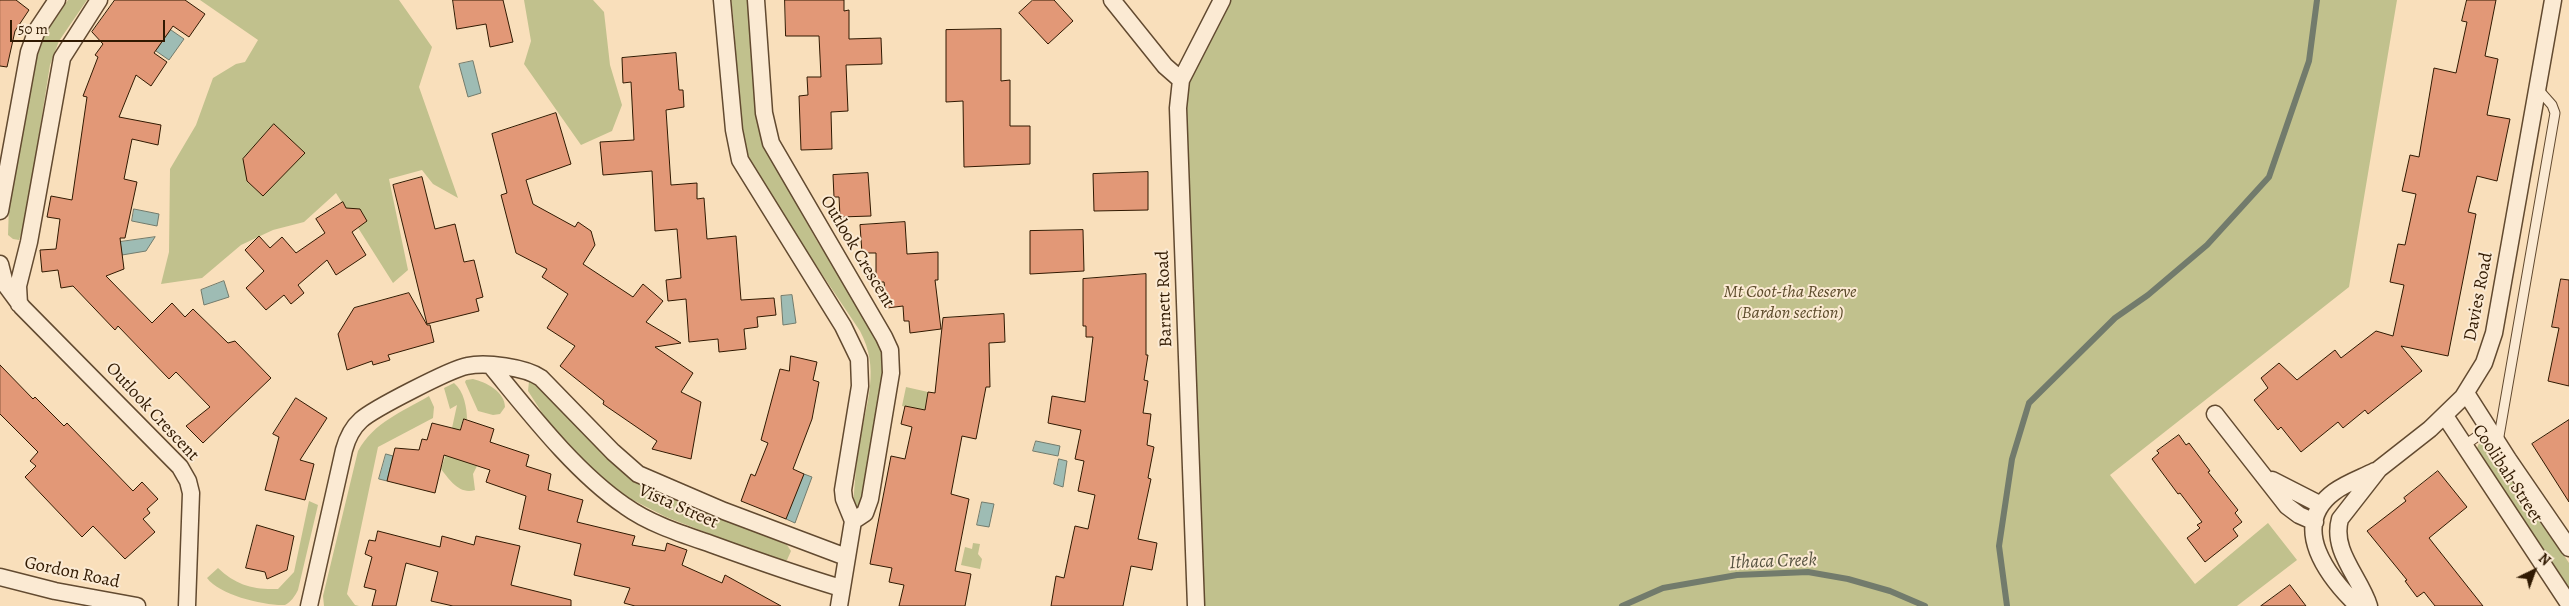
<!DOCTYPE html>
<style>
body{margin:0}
#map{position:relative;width:2569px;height:606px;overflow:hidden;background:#f9dfbb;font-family:Alegreya,serif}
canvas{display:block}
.north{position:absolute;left:2509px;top:546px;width:50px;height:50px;-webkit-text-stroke:4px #fbead3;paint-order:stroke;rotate:42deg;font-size:14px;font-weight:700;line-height:20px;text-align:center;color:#301901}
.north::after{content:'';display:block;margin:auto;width:18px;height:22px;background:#301901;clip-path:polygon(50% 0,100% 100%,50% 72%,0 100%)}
.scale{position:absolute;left:10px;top:20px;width:155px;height:22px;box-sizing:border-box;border:2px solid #301901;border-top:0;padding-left:6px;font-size:15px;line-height:18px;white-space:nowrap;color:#301901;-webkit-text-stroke:4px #fbead3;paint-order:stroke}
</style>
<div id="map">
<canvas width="2569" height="606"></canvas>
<div class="north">N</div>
<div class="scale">50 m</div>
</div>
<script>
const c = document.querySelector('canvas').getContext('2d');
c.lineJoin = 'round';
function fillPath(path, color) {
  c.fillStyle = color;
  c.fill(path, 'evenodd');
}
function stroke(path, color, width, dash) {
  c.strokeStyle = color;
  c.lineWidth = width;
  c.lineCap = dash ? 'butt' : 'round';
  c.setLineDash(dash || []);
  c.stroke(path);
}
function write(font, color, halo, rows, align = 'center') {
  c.font = font + ' Alegreya,serif';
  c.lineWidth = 4;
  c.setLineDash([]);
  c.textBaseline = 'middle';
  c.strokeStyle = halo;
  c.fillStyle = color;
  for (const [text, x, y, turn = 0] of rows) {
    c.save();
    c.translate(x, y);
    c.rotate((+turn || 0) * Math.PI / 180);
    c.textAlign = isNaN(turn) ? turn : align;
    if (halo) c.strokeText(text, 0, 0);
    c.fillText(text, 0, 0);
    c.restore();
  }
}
const green = new Path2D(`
 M68,0H87L59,41L50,65L25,223L19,240L13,239L8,235L9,205L36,60L46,32Z
 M200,0H399L432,47L419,87L458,198L433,184L422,170L389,179L408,270L393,283L336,193L304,222L273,230L241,245L202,278L161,284L169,252L170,169L196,125L213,78L236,64L245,62L258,40Z
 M524,0H593L604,12L610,65L622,105L612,131L581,145L524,64L531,41Z
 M731,0H748L755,87L778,171L817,241L852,295L876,337L883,353V373L864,500L859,513L853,505C855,483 856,461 860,440C867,401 880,368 860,331L755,174C731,120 740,57 731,0Z
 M1229,0H2397L2349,287L2110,475L2195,584L2268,523L2297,560L2237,606H1202L1184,106L1192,73Z
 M473,379C486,382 505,392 505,407L500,414L493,415L478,411L465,382L466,380Z
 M529,381L538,386L649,486L787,545L791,551L787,560L783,562L666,517L625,496L599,476L548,422L528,391Z
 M454,383C464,391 467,408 467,420L463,419L452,457L477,466L473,474L475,490C459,495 449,479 441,469L454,429L452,428L457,405L450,409L444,388Z
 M906,387L928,392L925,410L902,406Z
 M429,396L434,407L433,418L378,447L347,594L355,605L359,606H324L323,596L358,451C374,422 402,412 429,396Z
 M2481,439H2487L2569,563V590L2477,448Z
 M309,501L318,505L298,590C295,596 291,602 285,605C265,606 219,595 207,578L218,568C236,585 253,590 278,589L294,572Z
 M973,543L980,544L978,554L982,559L980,569L961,565L965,547L972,549Z`);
const water = new Path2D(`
 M171,30L184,39L169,60L156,51Z
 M473,61L481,93L468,97L459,64Z
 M134,209L159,214L157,226L132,221Z
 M155,237L146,251L122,255L120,242Z
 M224,281L229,297L204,305L201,290Z
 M792,295L796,323L783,325L781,296Z
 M1036,441L1060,446L1058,456L1033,451Z
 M386,454L393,456L387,481L379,479Z
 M1059,459L1067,461L1063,487L1054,484Z
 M804,474L812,477L795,523L786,519Z
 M982,502L994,504L989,527L977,525Z`);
const stream = new Path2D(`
 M1622,606L1663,588L1737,575L1808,572L1848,579L1890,591L1925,606
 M2007,606L1999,546L2012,459L2029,403L2115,318L2148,295L2207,245L2269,177L2309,61L2317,0`);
const building = new Path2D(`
 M0,0H16L29,10L15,31L7,67L0,66Z
 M115,0H185L205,14L189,37L173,26L154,53L167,62L151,86L136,75L119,117L161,125L158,145L132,139L124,179L137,182L125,238H120L124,269L106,276L152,323L172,303L185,317L193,309L228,343L235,341L271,378L203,443L186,426L210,407L176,372L169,379L118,326L115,330L73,286L61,288L58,270L42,272L40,250L56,249L60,219L47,217L51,196L72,200L87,97L83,96L98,57L95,55L103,44L92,32Z
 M453,0H503L513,42L490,47L486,24L457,29Z
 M785,0H844V11L849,10V39L881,38L882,64L846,65L848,111L831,112L832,149L801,150L799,96L808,95L807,77H821L819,36H786Z
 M1033,0H1054L1073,21L1048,44L1019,13Z
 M2467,0H2496L2485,56L2498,59L2487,115L2510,119L2497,181L2477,176L2468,212L2476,214L2448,356L2401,346L2422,371L2368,414L2365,410L2343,428L2338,422L2301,452L2281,427L2278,430L2254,400L2268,388L2261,378L2279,363L2297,380L2335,350L2341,358L2376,331L2393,336L2404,285L2390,282L2398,244L2405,245L2416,194L2402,191L2410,155L2419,157L2434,68L2456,73L2467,22L2462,21Z
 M1001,29V81L1010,80V126H1030V164L964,167L963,101L946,102V30Z
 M676,53L679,90H683L684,107L666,110L671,185L697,183V199L704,198L707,239L736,236L741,300L774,298L776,315L757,317L758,327L744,329L746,349L719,352L718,339L689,342L686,299L668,301L666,280L681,278L677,229L655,231L652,171L603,175L600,142L634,140L631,82L623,83L622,58Z
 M556,113L571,164L526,180L533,204L575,227L578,222L591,231L595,245L583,264L633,297L643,284L663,301L646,322L681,343L655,347L693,373L681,392L701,402L691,459L652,449L657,441L603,404L604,401L560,366L575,346L547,328L568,294L542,277L547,269L516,253L501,195L507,193L492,134Z
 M274,124L305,153L263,196L247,181L243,159Z
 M1148,172V210L1094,211L1093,174Z
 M868,173L871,216L840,217L839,197H834L833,175Z
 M422,177L435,229L455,224L464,262L474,260L483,297L476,299L479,311L427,324L393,185Z
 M343,202L346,208L360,209L367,221L352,232L366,255L336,275L327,260L298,285L304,293L291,304L284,295L266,310L246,288L264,271L245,250L259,236L270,248L282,237L296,253L325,233L316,219Z
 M905,222L907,254L938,252V280H935L941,329L910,333L909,321H904L903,306L887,308L884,282H876V253H862L860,225Z
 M1083,230L1084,271L1030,274V231Z
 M1146,274V355H1148L1144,380L1148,381L1143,413L1151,414L1147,445L1154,447L1148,478L1151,479L1138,539L1157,543L1152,570L1131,566L1123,606H1051L1056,576L1064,578L1075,526L1088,529L1095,495L1078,491L1084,461L1075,459L1081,430L1048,423L1052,396L1085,402L1093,337H1086V326H1083V279Z
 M2561,279L2569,280V386L2548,381L2559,328L2552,327Z
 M409,293L427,325H430L434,342L388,355L390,360L373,365L372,361L347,370L338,334L354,308Z
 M1004,314L1005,342L989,343L990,387H986L976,439L962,436L951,494L969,499L955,571L971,574L965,606H899L904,585L889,582L892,568L870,564L891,456L905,459L912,427L901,424L905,406L925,410L928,392L935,393L943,318Z
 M791,356L817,362L813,380L819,382L812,419L793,469L804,474L786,519L741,501L751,474L755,476L768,443L761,440L780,369L789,371Z
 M0,365L33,399L35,397L64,426L67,423L133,491L142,482L158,499L147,509L150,513L143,519L155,532L125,559L93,526L82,537L25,477L36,466L30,461L38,452L0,414Z
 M296,398L327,418L300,460L314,464L305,500L265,490L279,437L273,434Z
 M464,419L494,429L490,442L529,455L526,466L551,474L548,490L583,500L577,522L635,536L632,545L665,551L667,543L687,550L682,565L722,583L725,575L781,606H635L624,603L630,588L574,575L581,544L519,529L526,496L486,482L490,470L444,455L435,493L387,481L395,448L419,450L422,439L427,440L432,423L460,430Z
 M2569,420V502L2532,444Z
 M2179,435L2186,445L2189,443L2210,471L2208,472L2238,510L2235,513L2242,522L2233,529L2238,536L2205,562L2187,538L2200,528L2197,525L2202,522L2180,493L2178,494L2152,459L2159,453L2157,451Z
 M2438,471L2467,507L2429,538L2483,606H2435L2424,592L2417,597L2405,581L2407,580L2367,531L2406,501L2404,498Z
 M257,525L294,536L287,570L267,579L265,572L246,568Z
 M378,531L440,547L442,536L474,545L476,536L520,546L511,585L571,600V606H453L431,601L438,572L406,563L396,606H372L376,590L364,587L372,557L365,554L369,540L375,541Z
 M2290,585L2306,606H2261Z`);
const lane = new Path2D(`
 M2498,442L2555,113L2552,105L2537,88
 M2465,445L2489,428`);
const street = new Path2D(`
 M722,0L734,130L740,160L843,326L859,359L860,386L843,490L844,499L853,521L839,606
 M756,0L764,113L771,143L884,337L890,350L891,373L870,499L865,513L853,521
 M1112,0L1165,66L1181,80
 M0,211L29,52L37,30L57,0
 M0,264L5,284L22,307L180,467L188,481L191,493L187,606
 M19,304L18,286L29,242L62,58L99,0
 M491,366C529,412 575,472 625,506C650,524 682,534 711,544C755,560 797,575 841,588
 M2466,393L2508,459L2569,548
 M2215,414L2287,506L2299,515L2315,522
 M2445,416L2569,604
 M2272,480L2321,505
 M0,577L55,591L137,606
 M309,606L344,450C347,439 352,428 361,420C373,409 451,369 467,366C486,362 525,367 541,378L613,452L638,474L724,511L846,557
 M1196,606L1178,108L1181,80L1222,0
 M2358,606C2329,578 2288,526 2334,492C2346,483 2361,478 2375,471
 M2369,606C2360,577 2331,551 2340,519L2379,469L2430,429L2463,397L2484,363L2494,333L2553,0`);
const streetNames = [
 ["Outlook Crescent",857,252,59],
 ["Davies Road",2479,297,-79],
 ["Barnett Road",1165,299,-92],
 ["Outlook Crescent",152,412,47],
 ["Coolibah Street",2507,474,57],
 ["Vista Street",678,507,24],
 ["Gordon Road",72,573,12]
];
const parkNames = [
 ["Mt Coot-tha Reserve",1790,293],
 ["(Bardon section)",1790,314]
];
const waterNames = [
 ["Ithaca Creek",1773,562,-2]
];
fillPath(green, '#c1c18d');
fillPath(water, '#9ebcb4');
stroke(water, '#727b6c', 1);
stroke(stream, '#727b6c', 6);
fillPath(building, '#e29877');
stroke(building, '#301901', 1);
stroke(lane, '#624a30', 11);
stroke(street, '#624a30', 19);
stroke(lane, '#fbead3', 9);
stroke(street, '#fbead3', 16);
write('18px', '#301901', '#fbead3', streetNames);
write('italic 18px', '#5c4b2b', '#fbead3', parkNames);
write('italic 19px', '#565240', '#fbead3', waterNames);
</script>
